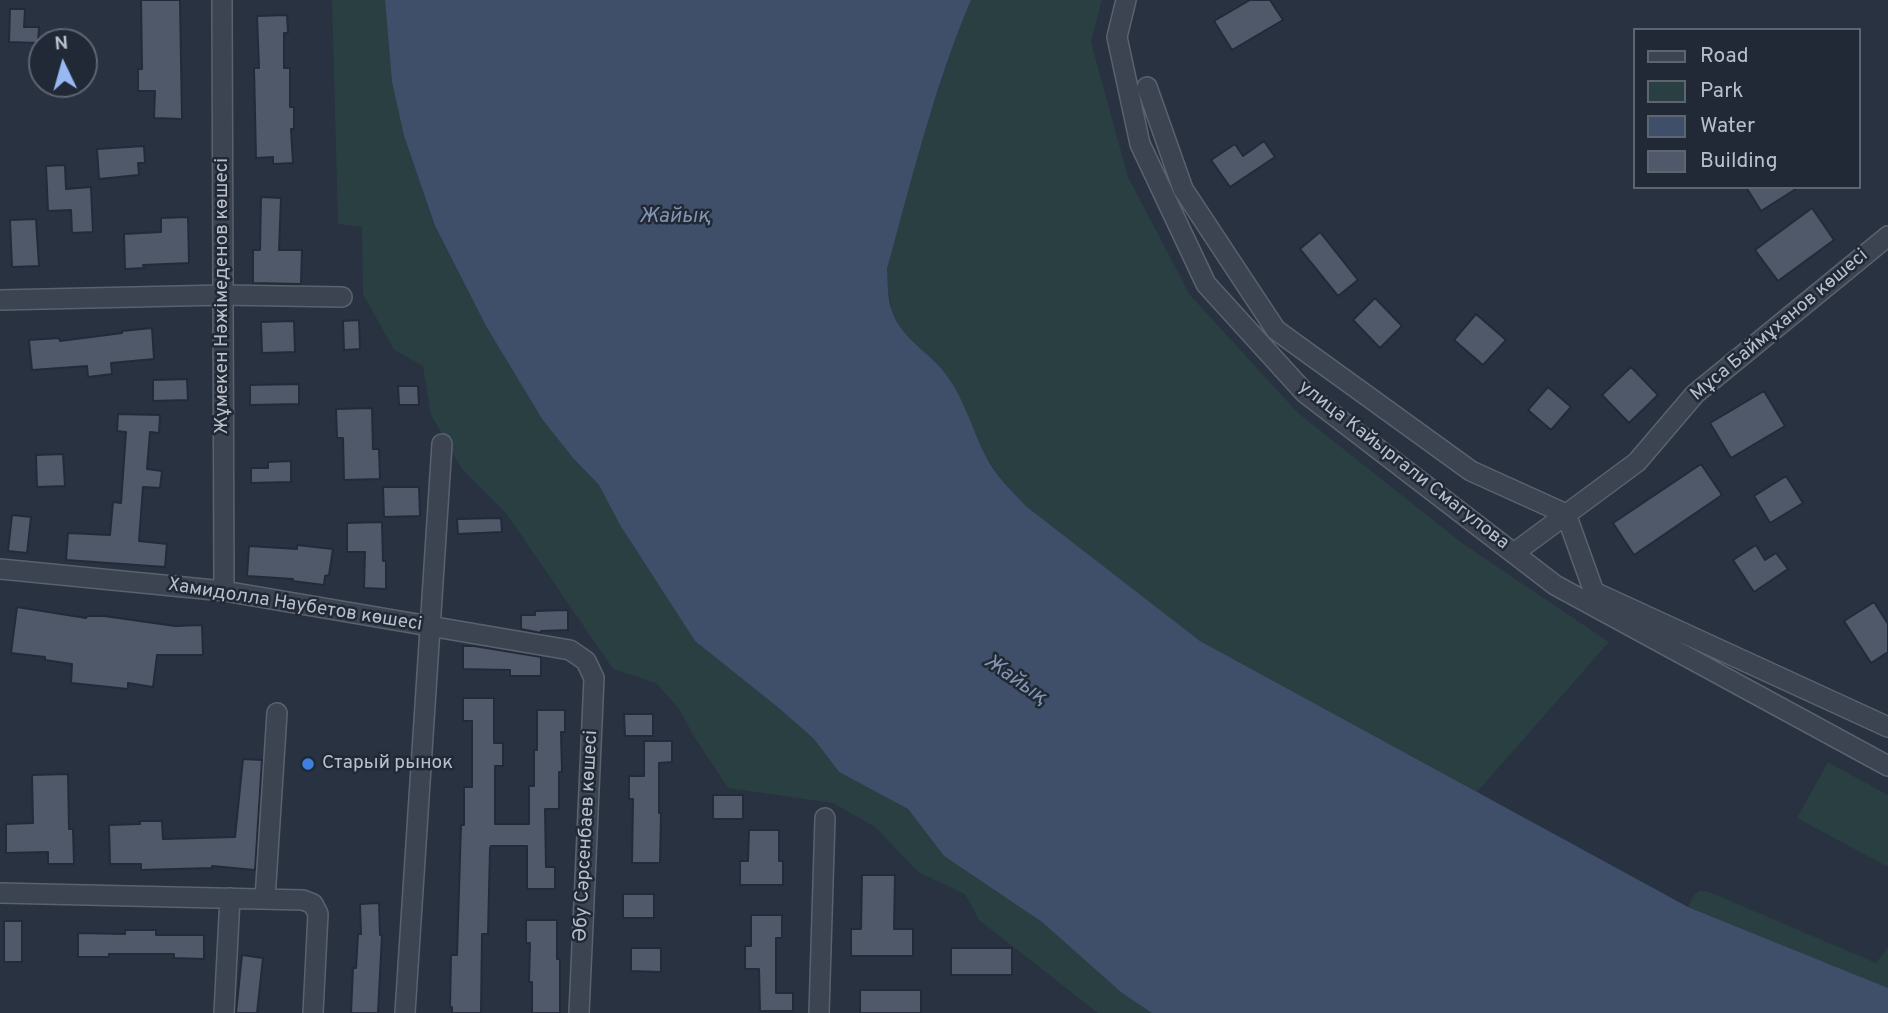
<!DOCTYPE html>
<meta charset="utf-8">
<style>
body{margin:0}
#map{position:relative;width:1888px;height:1013px;overflow:hidden;background:#283241;font-family:Overpass,sans-serif}
canvas{display:block}
.legend{position:absolute;left:1633px;top:28px;width:228px;height:161px;box-sizing:border-box;background:#212936;border:2px solid #5e6572;margin:0;padding:9px 12px;list-style:none;font-size:21px;color:#b9c0cb}
.legend li{display:flex;align-items:center;gap:14px;height:35px}
.legend b{width:35px;border:2px solid #5e6572}
.north{position:absolute;left:28px;top:28px;width:70px;height:70px;box-sizing:border-box;background:#212936;border:2px solid #5e6572;border-radius:50%;rotate:355deg;font-size:19px;font-weight:700;line-height:28px;text-align:center;color:#b9c0cb}
.north::after{content:'';display:block;margin:auto;width:24px;height:32px;background:#97b8f2;clip-path:polygon(50% 0,100% 100%,50% 72%,0 100%)}
</style>
<div id="map">
<canvas width="1888" height="1013"></canvas>
<ul class="legend">
<li><b style="height:9px;background:#3c4451"></b>Road</li>
<li><b style="height:19px;background:#2a3f42"></b>Park</li>
<li><b style="height:19px;background:#3f4f69"></b>Water</li>
<li><b style="height:19px;background:#4f596a"></b>Building</li>
</ul>
<div class="north">N</div>
</div>
<script>
const c = document.querySelector('canvas').getContext('2d');
c.lineJoin = 'round';
function fillPath(path, color) {
  c.fillStyle = color;
  c.fill(path, 'evenodd');
}
function stroke(path, color, width, dash) {
  c.strokeStyle = color;
  c.lineWidth = width;
  c.lineCap = dash ? 'butt' : 'round';
  c.setLineDash(dash || []);
  c.stroke(path);
}
function write(font, color, halo, rows, align = 'center') {
  c.font = font + ' Overpass,sans-serif';
  c.lineWidth = 5;
  c.setLineDash([]);
  c.textBaseline = 'middle';
  c.strokeStyle = halo;
  c.fillStyle = color;
  for (const [text, x, y, turn = 0] of rows) {
    c.save();
    c.translate(x, y);
    c.rotate((+turn || 0) * Math.PI / 180);
    c.textAlign = isNaN(turn) ? turn : align;
    if (halo) c.strokeText(text, 0, 0);
    c.fillText(text, 0, 0);
    c.restore();
  }
}
const green = new Path2D(`
 M332,0H385L392,82L404,136L435,227L486,326L542,419L573,458L599,485L620,525L695,641L780,709L814,739L839,772L908,809L944,856L1042,922L1122,993L1153,1013H1098L979,920L965,894L918,872L875,827L833,803L728,788L693,735L680,710L656,683L613,669L506,513L462,469L431,415L423,366L394,350L363,294L362,227L338,224Z
 M971,0H1102L1091,42L1128,177L1190,295L1298,413L1462,543L1609,642L1477,792L1200,641L1027,507L1006,486L985,456L963,404L901,328L892,311L888,289L887,269C911,178 934,87 971,0Z
 M1828,762L1888,795V867L1797,818Z
 M1699,891H1707L1876,963L1888,947V988L1688,907L1694,895Z`);
const water = new Path2D(`
 M385,0H971C934,87 912,178 887,269C888,282 887,298 892,311C902,340 931,353 947,376C964,399 972,428 984,453C994,474 1011,491 1027,507L1200,641L1688,907L1888,988V1013H1152L1122,993L1042,922L944,856L908,809L839,772L814,739L780,709L695,641L620,525L599,485L573,458L542,419L486,326L435,226L404,136L392,82Z`);
const building = new Path2D(`
 M141,0H180L182,119L154,118L155,91H138V69H142Z
 M1250,0H1270L1283,20L1232,50L1214,21Z
 M10,9H25L24,27H39L38,43L9,42Z
 M287,15L288,33H284V68H290V107H294V129H291L293,163L273,164V157L256,158L254,68H259L257,16Z
 M1264,141L1275,157L1230,187L1211,160L1235,144L1243,156Z
 M144,146L145,163H138L139,175L99,179L97,149Z
 M65,165L66,189L91,187L93,232L72,233L71,210L48,211L46,166Z
 M1746,187H1799L1761,211Z
 M261,197L281,198L279,250H302L301,284L253,283V250H260Z
 M1812,208L1834,240L1778,281L1755,250Z
 M188,217L189,263L143,265L144,268L125,269L124,234L161,232V218Z
 M36,219L39,266L12,267L10,220Z
 M1320,232L1358,280L1338,296L1300,249Z
 M1375,298L1402,326L1380,348L1353,320Z
 M1476,314L1506,340L1483,365L1454,340Z
 M359,320L360,349L344,350L343,321Z
 M294,321L295,352L262,353L261,322Z
 M152,328L154,359L111,363L112,374L88,377L87,366L32,370L29,340L59,338L60,341L122,333V331Z
 M1631,367L1658,395L1629,423L1602,395Z
 M187,379L188,400L153,401V380Z
 M299,384V404L250,405V385Z
 M398,386H418L419,405H399Z
 M1548,387L1571,407L1551,430L1528,410Z
 M1764,391L1785,426L1731,458L1710,423Z
 M372,408L373,449H379L380,479L344,480L343,438H337L336,409Z
 M118,414L160,415L159,433L150,432L147,469L162,471L160,488L143,487L139,541L167,544L165,567L66,560L68,533L110,535L113,502L121,503L126,432L117,431Z
 M63,454L65,486L37,487L36,455Z
 M291,461V482L251,483V468H268V462Z
 M1701,464L1722,495L1634,555L1613,523Z
 M1786,476L1803,503L1770,523L1754,496Z
 M383,487H419L420,516L384,517Z
 M12,515L31,517L27,553L8,551Z
 M501,518L502,532L458,534L457,519Z
 M382,522L383,561H386V589L364,588L365,552H347V523Z
 M297,545L333,549L329,575L325,576L324,585L292,581L293,579L247,576L249,546L297,549Z
 M1756,545L1765,560L1776,553L1788,569L1754,592L1733,560Z
 M1874,602L1888,624V652L1871,663L1844,621Z
 M17,607L86,618L87,616H104L175,626L202,625L203,655H157L153,687L128,683V689L71,683L72,664L45,660V657L11,653Z
 M568,610V630L541,631V633L521,629V615H535V611Z
 M463,646H474L541,657V676H510V670L463,669Z
 M463,698H494V743H503V766H495V824H529V786H534V750H537V710H565V732H561L562,772H559V809H545L546,867H555V889H527V846H491L490,848L488,934H482L481,1013H452V1007H450L451,955H457L461,825H464V787H472V721H463Z
 M624,714H653V736H625Z
 M644,741H672V762L659,763V813H661L660,863H632L633,799H629V776H644Z
 M243,759L262,760L255,870L212,866V868L141,870V864H110L109,825L140,824V821H162L163,839L235,837Z
 M68,774L69,829H73L74,864H48V852L6,853V824L33,823L32,775Z
 M713,795H743V819H713Z
 M749,830H779V861H783V885H740V861H748Z
 M862,875H895L894,929H913V956H851V929H861Z
 M623,894H654V918H623Z
 M379,903L380,935H382L378,1013H351L353,968H356L358,934H361L360,904Z
 M751,915H782V938H776V993H793V1011H760L759,969H745V946H751Z
 M526,920H557V959H560V1013H532V982H529L530,943H526Z
 M4,921H22V962H4Z
 M125,930H156V935H204V959L174,958V954H109V957H78V933L125,934Z
 M631,948H661V972L631,971Z
 M951,948H1012V975H951Z
 M242,955L263,958L257,1013H236Z
 M860,990H921V1013H860Z`);
const minor = new Path2D(`
 M222,0L224,591
 M1126,0L1117,37L1140,144L1206,284L1305,393L1555,585L1888,766
 M1147,87L1183,189L1276,330L1471,471L1566,514L1594,592L1888,727
 M0,300L223,295L342,297
 M1514,553L1637,462L1695,394L1888,236
 M0,569L224,591L570,650L586,661L594,678L579,1013
 M0,893L303,900L313,904L318,914L313,1013
 M265,899L277,713
 M224,1013L230,898
 M405,1013L442,444
 M819,1013L825,818`);
const markers = [
 [308,764,7,"#3f7fe0"]
];
const streetNames = [
 ["Жұмекен Нәжімеденов көшесі",223,296,-90],
 ["Мұса Баймұханов көшесі",1780,326,-40],
 ["улица Кайыргали Смагулова",1403,466,38],
 ["Хамидолла Наубетов көшесі",295,606,9],
 ["Әбу Сәрсенбаев көшесі",587,836,-87]
];
const poiNames = [
 ["Старый рынок",322,764]
];
const waterNames = [
 ["Жайық",675,218],
 ["Жайық",1015,681,35]
];
fillPath(green, '#2a3f42');
fillPath(water, '#3f4f69');
fillPath(building, '#4f596a');
stroke(building, '#232b38', 2);
stroke(minor, '#5a626e', 22);
stroke(minor, '#3c4451', 19);
for (const [x, y, r, color] of markers) {
  const dot = new Path2D();
  dot.arc(x, y, r, 0, 2 * Math.PI);
  c.fillStyle = color;
  c.fill(dot);
  stroke(dot, '#212936', 2.5);
}
write('19px', '#b9c0cb', '#212936', streetNames);
write('19px', '#b9c0cb', '#212936', poiNames, 'left');
write('italic 21px', '#8395b0', '#212936', waterNames);
</script>
